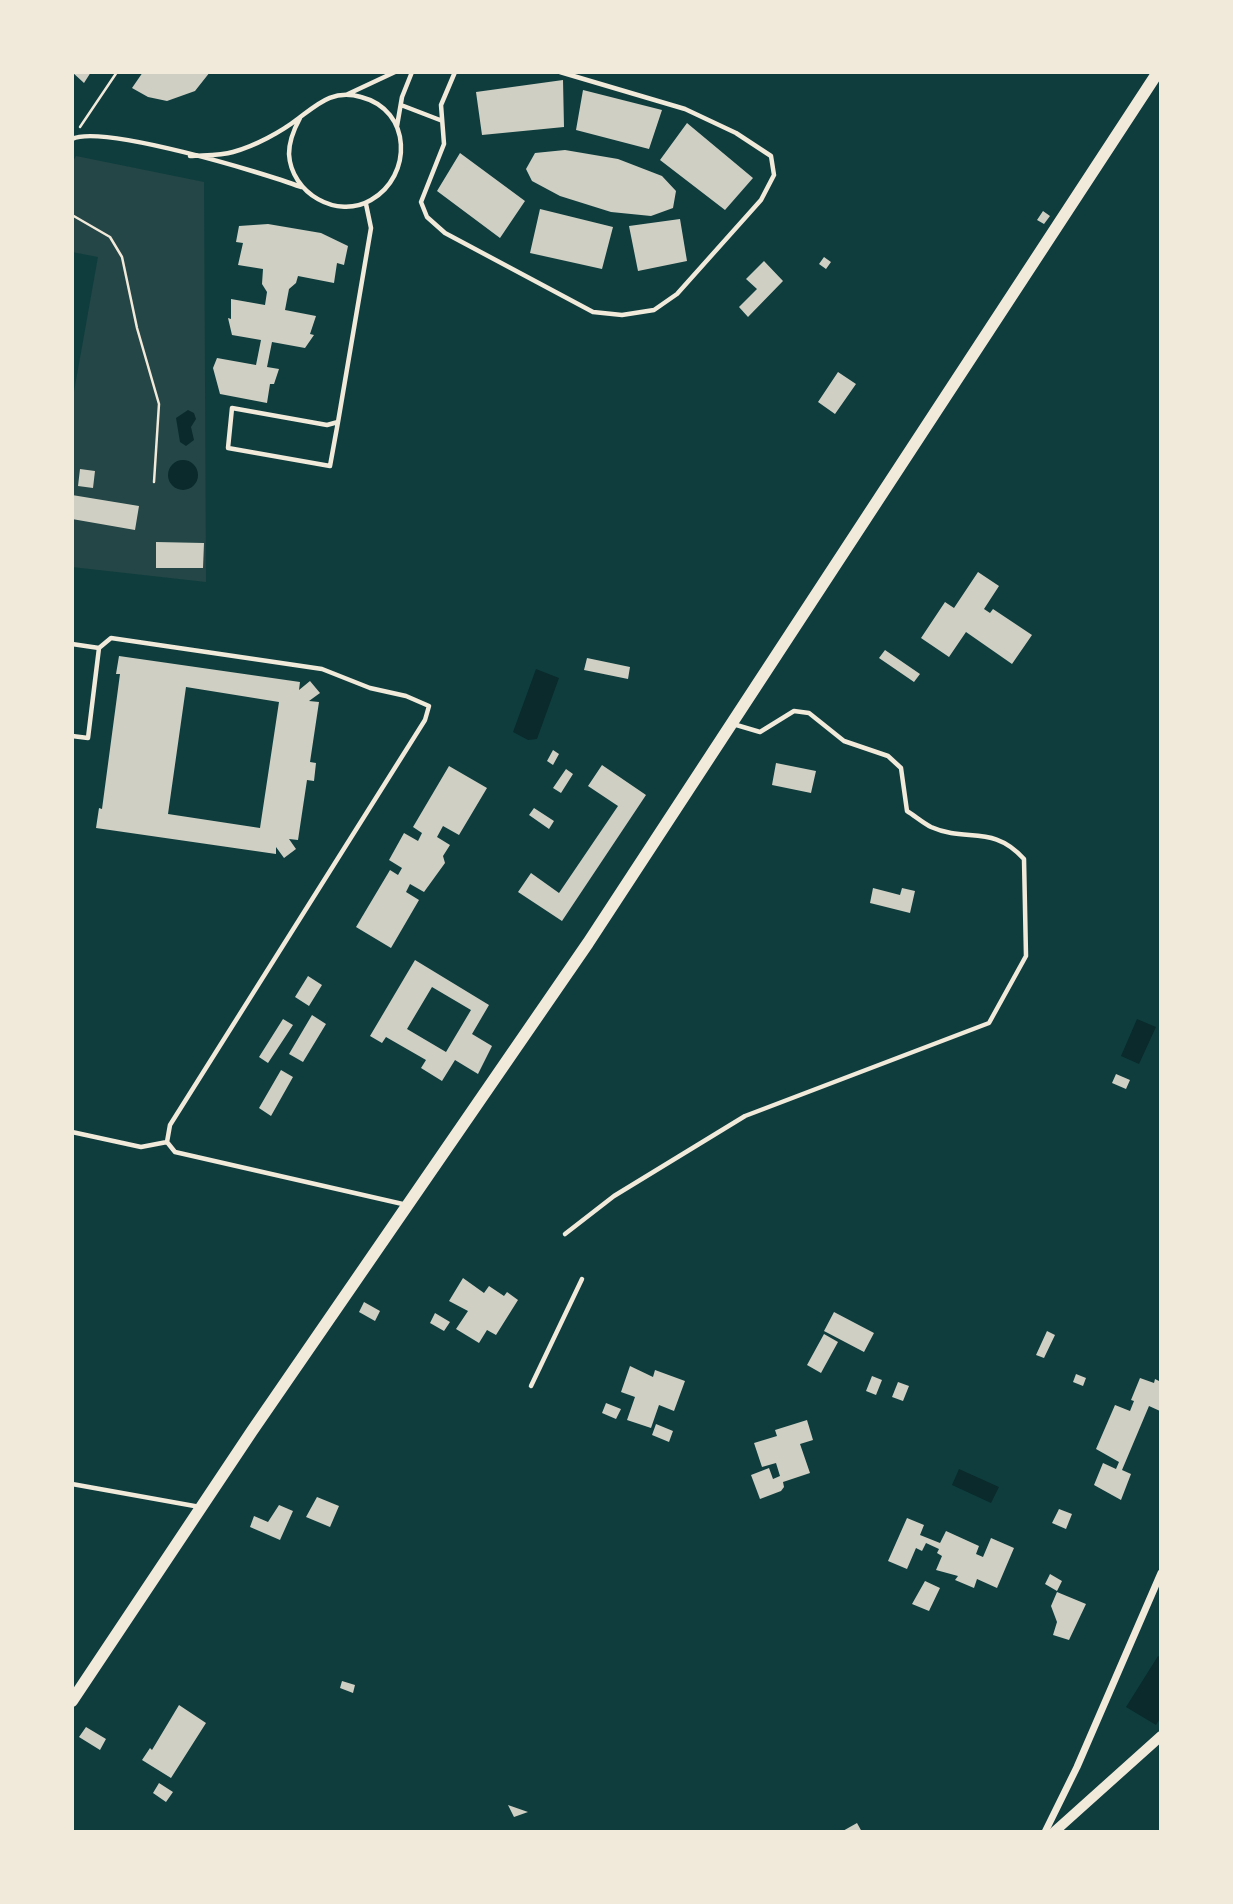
<!DOCTYPE html>
<style>
body{margin:0}
#map{position:relative;width:1233px;height:1904px;overflow:hidden;background:#0f3d3e;font-family:Inter,sans-serif}
canvas{display:block}
.frame{position:absolute;inset:0;border:74px solid #f1e9da;pointer-events:none}
</style>
<div id="map">
<canvas width="1233" height="1904"></canvas>
<div class="frame"></div>
</div>
<script>
const c = document.querySelector('canvas').getContext('2d');
c.lineJoin = 'round';
function fillPath(path, color) {
  c.fillStyle = color;
  c.fill(path, 'evenodd');
}
function stroke(path, color, width, dash) {
  c.strokeStyle = color;
  c.lineWidth = width;
  c.lineCap = dash ? 'butt' : 'round';
  c.setLineDash(dash || []);
  c.stroke(path);
}
const green = new Path2D(`
 M76,156L204,182L206,582L72,567V403L98,257L72,252V163Z`);
const water = new Path2D(`
 M188,410L194,413L196,419L191,427L194,440L186,446L180,442L176,418Z
 M168 475a15 15 0 1 1 30 0a15 15 0 1 1-30 0Z
 M536,669L559,678L537,739L528,740L513,732Z
 M1137,1019L1156,1027L1139,1064L1121,1056Z
 M959,1469L999,1487L991,1503L952,1485Z
 M1158,1656L1161,1658V1717L1156,1725L1126,1707Z`);
const building = new Path2D(`
 M72,72H91L84,83Z
 M143,72H210L195,91L167,101L148,97L132,88Z
 M563,80L564,127L482,135L476,92Z
 M583,90L662,110L649,149L576,130Z
 M687,123L753,178L725,210L660,160Z
 M565,150L618,159L662,176L676,191L673,208L651,216L611,212L560,196L532,181L526,169L535,153Z
 M460,153L525,201L500,238L437,191Z
 M540,209L613,227L602,269L530,253Z
 M1043,211L1050,216L1044,224L1037,220Z
 M680,219L687,261L638,271L629,226Z
 M268,224L321,233L348,246L344,265L337,263L334,283L298,276L296,283L289,289L285,310L316,316L310,334L314,335L305,348L272,342L267,367L279,369L274,384H270L267,403L220,394L213,368L217,358L256,365L261,340L232,335L228,318L231,319V299L265,305L267,292L262,284L263,269L238,265L243,243L236,242L239,226Z
 M824,257L831,262L826,269L819,264Z
 M764,261L783,281L748,317L739,307L757,289L746,279Z
 M838,372L856,384L835,414L818,402Z
 M80,469L95,471L93,488L78,486Z
 M72,495L139,506L135,530L72,519Z
 M156,542L204,543L203,568H156Z
 M978,572L999,586L984,609L990,613L993,609L1032,635L1012,664L966,632L949,657L921,638L945,602L954,608Z
 M885,650L920,674L914,682L879,658Z
 M119,656L300,682L299,690L310,681L320,693L309,701L319,702L310,762L316,763L314,781L307,780L298,840L289,839L296,849L284,858L276,847V854L96,828L99,808L102,809L120,674H116ZM186,687L279,702L260,828L168,814Z
 M587,658L630,667L628,679L584,670Z
 M553,750L559,754L553,765L547,761Z
 M776,763L816,771L811,793L772,785Z
 M602,765L646,795L562,921L518,892L531,873L559,893L618,806L588,786Z
 M449,766L487,788L459,835L443,826L437,837L450,845L443,856L445,863L424,892L410,884L406,892L419,900L391,948L356,927L390,870L398,875L402,868L389,860L404,833L418,841L422,833L413,827Z
 M566,769L573,774L561,793L553,788Z
 M534,808L554,821L549,829L529,815Z
 M873,888L900,895L902,888L915,891L910,913L870,903Z
 M415,960L489,1005L472,1034L492,1046L478,1074L455,1060L442,1081L421,1068L426,1060L386,1037L382,1043L370,1036ZM432,987L471,1010L446,1052L407,1029Z
 M308,976L322,985L309,1006L295,997Z
 M312,1015L326,1024L303,1062L289,1054Z
 M283,1019L293,1025L268,1063L259,1057Z
 M281,1070L293,1077L271,1116L259,1108Z
 M1116,1074L1130,1080L1126,1089L1112,1083Z
 M463,1278L484,1293L489,1286L504,1296L507,1292L518,1300L496,1335L487,1330L479,1343L456,1329L468,1311L449,1301Z
 M364,1302L380,1311L375,1321L359,1312Z
 M834,1312L874,1333L864,1352L824,1331Z
 M435,1313L450,1322L444,1331L430,1323Z
 M1047,1331L1055,1335L1044,1358L1036,1355Z
 M824,1334L838,1342L821,1373L807,1365Z
 M630,1366L653,1377L655,1370L685,1381L674,1411L659,1405L651,1428L627,1420L635,1397L621,1392Z
 M1076,1374L1086,1378L1083,1386L1073,1382Z
 M872,1376L882,1380L876,1395L866,1391Z
 M1140,1378L1154,1383L1155,1379L1161,1382V1407L1160,1411L1149,1406L1122,1470L1131,1474L1121,1500L1094,1485L1103,1463L1116,1469L1119,1462L1096,1449L1115,1405L1130,1411L1134,1401L1131,1400Z
 M898,1382L909,1386L903,1401L892,1397Z
 M606,1403L621,1409L616,1419L602,1413Z
 M807,1420L813,1440L800,1444L810,1473L783,1482L784,1487L781,1491L760,1499L751,1475L769,1468L773,1479L780,1476L776,1463L762,1467L754,1443L777,1436L775,1430Z
 M656,1424L673,1431L669,1442L652,1435Z
 M317,1497L339,1506L330,1527L306,1517Z
 M279,1505L293,1511L280,1540L250,1527L254,1516L268,1522Z
 M1059,1509L1072,1514L1066,1529L1052,1523Z
 M907,1518L924,1525L920,1535L940,1543L946,1531L979,1546L976,1554L983,1557L991,1538L1014,1548L997,1588L977,1579L974,1588L955,1580L958,1576L936,1570L942,1556L937,1553L939,1549L926,1543L922,1551L916,1548L907,1569L888,1561Z
 M1050,1574L1062,1581L1057,1591L1045,1584Z
 M925,1581L940,1588L929,1611L912,1604Z
 M1057,1592L1086,1604L1069,1640L1053,1635L1057,1622L1051,1606Z
 M342,1681L355,1685L353,1693L340,1688Z
 M179,1705L206,1723L171,1778L142,1760L150,1748L152,1750Z
 M86,1727L106,1739L100,1750L79,1737Z
 M159,1783L173,1792L166,1802L153,1793Z
 M508,1805L528,1812L514,1817Z
 M857,1823L862,1832H841Z`);
const path = new Path2D(`
 M80,127L117,72
 M72,215L110,237L122,257L137,328L159,404L154,482`);
const service = new Path2D(`
 M455,72L441,105L444,144L421,202L427,217L445,233L593,312L622,315L654,310L677,294L761,200L774,175L771,156L736,133L685,109L560,72
 M348,94L395,72
 M401,105L440,120
 M397,126L402,97L412,72
 M72,139C102,124 264,173 301,187
 M190,156C204,155 220,156 233,152C255,146 281,132 299,118C319,103 334,89 361,97C412,110 413,176 371,200C337,220 291,193 289,154C289,141 294,129 300,118
 M338,422L330,466L228,448L232,408L327,425L338,422L371,228L366,204
 M72,644L99,648
 M72,736L88,738L99,648L111,638L322,669L370,688L406,696L429,706L425,720L170,1125L167,1142L175,1152L407,1205
 M72,1132L141,1147L167,1142
 M565,1234L614,1196L745,1116L989,1023L1026,956L1024,859C993,824 967,843 931,827C923,823 915,816 907,811L901,768L888,756L844,741L809,713L794,711L760,732L733,724
 M531,1386L582,1279
 M72,1484L200,1507`);
const minor = new Path2D(`
 M1045,1832L1077,1767L1161,1573`);
const tertiary = new Path2D(`
 M1054,1832L1161,1736`);
const secondary = new Path2D(`
 M72,1701L252,1431L588,943L1158,72`);
fillPath(green, '#244646');
fillPath(water, '#0a2a2b');
fillPath(building, '#cfcfc3');
stroke(path, '#f1e9da', 2.5);
stroke(service, '#f1e9da', 4.5);
stroke(minor, '#f1e9da', 7);
stroke(tertiary, '#f1e9da', 10);
stroke(secondary, '#f1e9da', 12);
</script>
